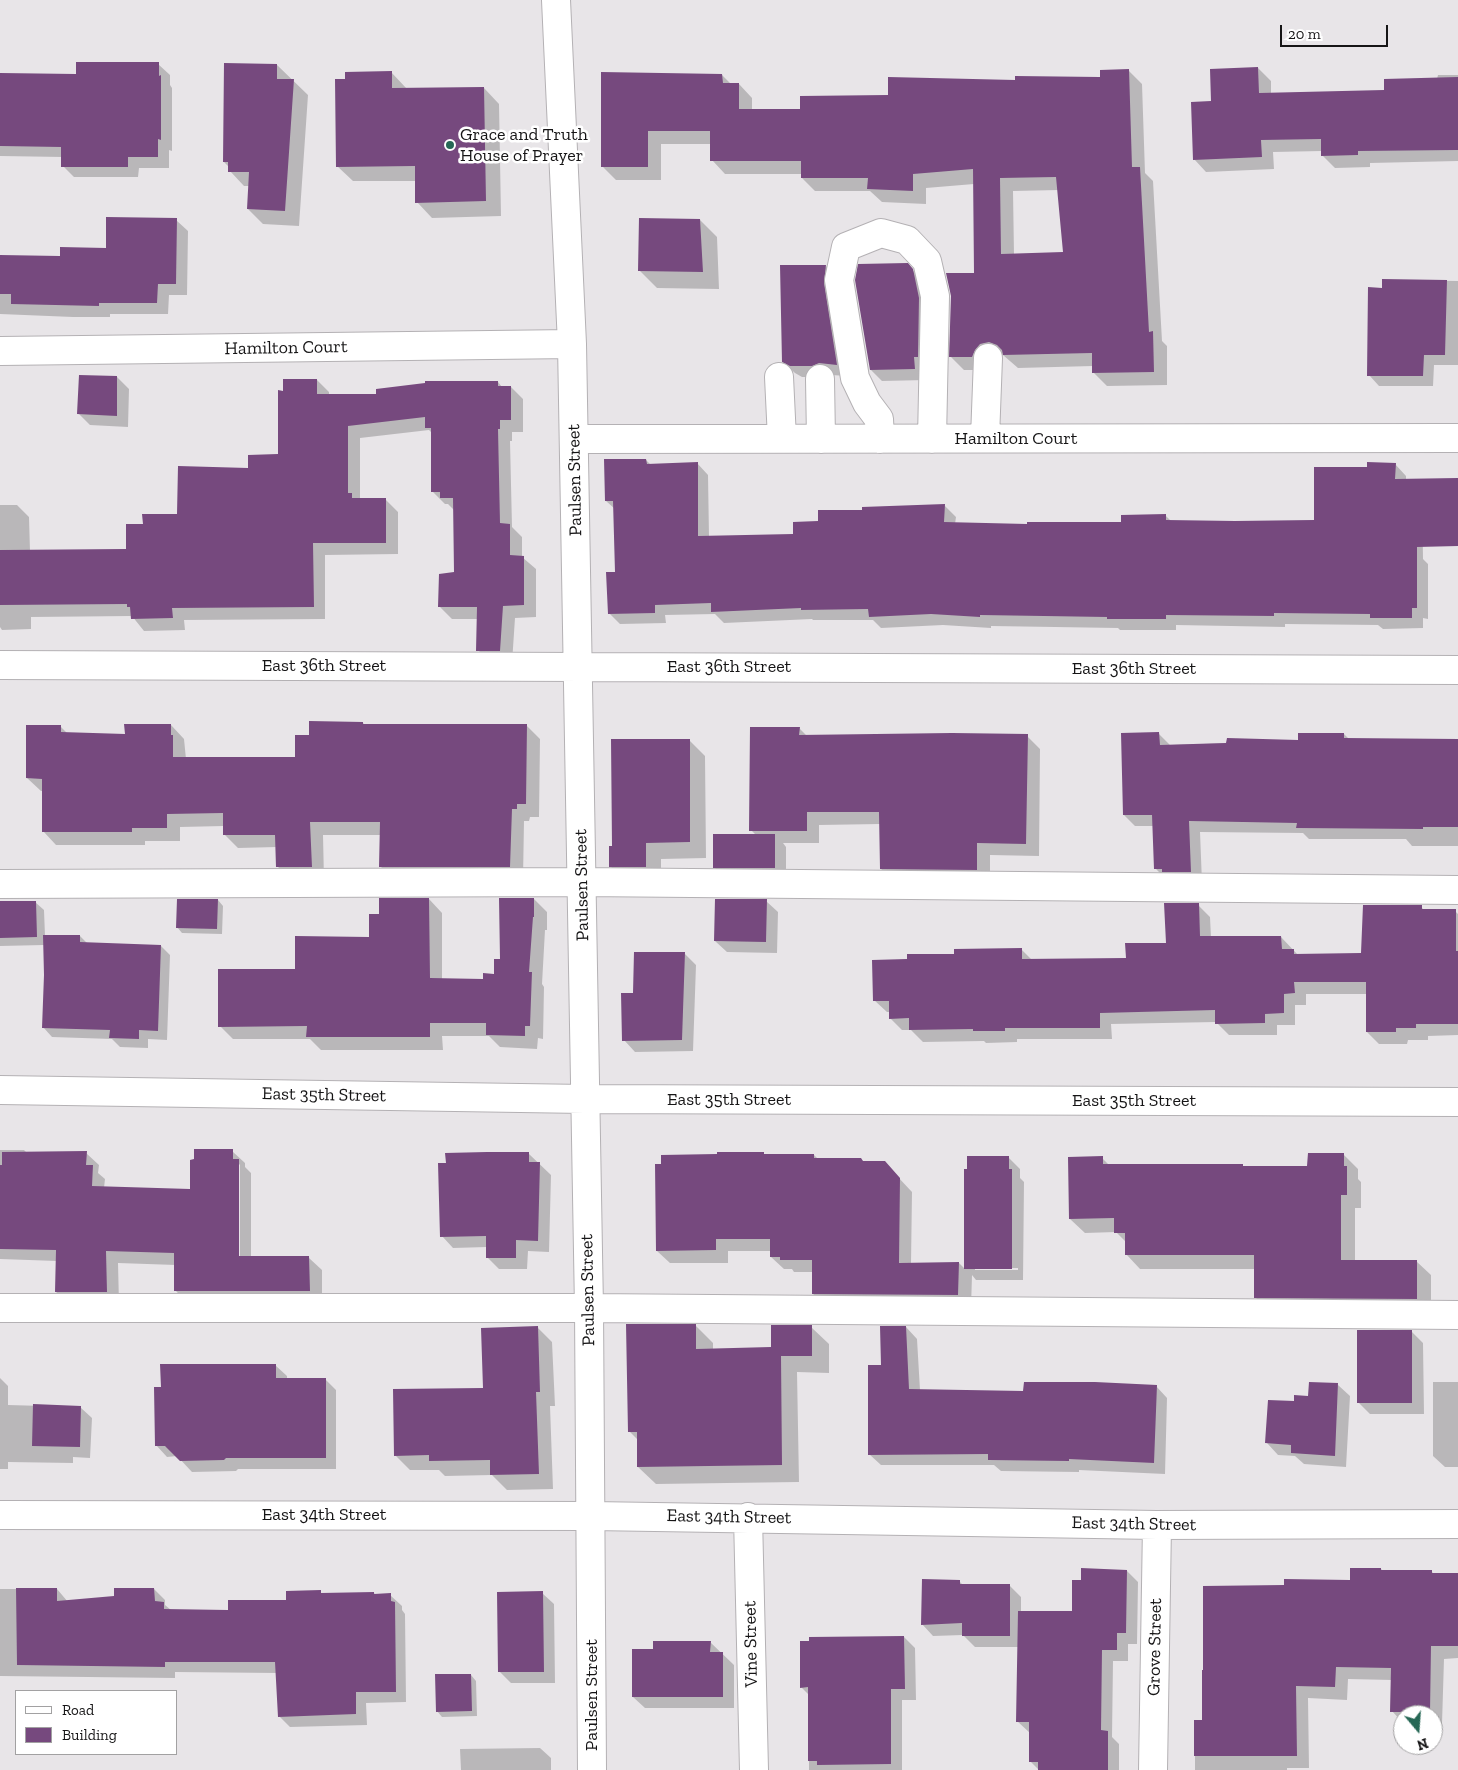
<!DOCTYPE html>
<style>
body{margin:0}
#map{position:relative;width:1458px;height:1770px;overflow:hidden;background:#e8e5e8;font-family:"Zilla Slab",serif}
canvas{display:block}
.legend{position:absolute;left:15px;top:1690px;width:162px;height:65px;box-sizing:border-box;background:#fff;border:1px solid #a2a1a2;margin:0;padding:6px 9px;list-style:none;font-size:15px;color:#161516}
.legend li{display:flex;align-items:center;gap:10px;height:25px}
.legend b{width:25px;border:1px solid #a2a1a2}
.north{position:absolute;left:1393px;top:1705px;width:50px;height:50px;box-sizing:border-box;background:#fff;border:1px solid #a2a1a2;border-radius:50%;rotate:162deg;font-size:14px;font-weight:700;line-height:20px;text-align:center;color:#161516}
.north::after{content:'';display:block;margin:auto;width:18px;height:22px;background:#266755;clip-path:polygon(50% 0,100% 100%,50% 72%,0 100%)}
.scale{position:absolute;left:1280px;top:25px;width:108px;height:22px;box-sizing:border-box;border:2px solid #161516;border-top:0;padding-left:6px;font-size:15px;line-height:18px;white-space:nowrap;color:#161516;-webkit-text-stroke:4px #fff;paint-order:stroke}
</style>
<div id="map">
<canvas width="1458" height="1770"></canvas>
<ul class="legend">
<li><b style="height:6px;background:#fff"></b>Road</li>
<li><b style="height:14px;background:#76497e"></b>Building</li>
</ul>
<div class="north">N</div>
<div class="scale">20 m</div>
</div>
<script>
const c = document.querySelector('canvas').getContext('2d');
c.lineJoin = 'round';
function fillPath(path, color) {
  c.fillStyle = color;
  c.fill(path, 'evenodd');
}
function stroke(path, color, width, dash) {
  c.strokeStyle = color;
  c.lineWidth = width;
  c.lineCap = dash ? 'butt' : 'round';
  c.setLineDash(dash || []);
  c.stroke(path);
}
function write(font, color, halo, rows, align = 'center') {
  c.font = font + ' "Zilla Slab",serif';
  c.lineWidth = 5;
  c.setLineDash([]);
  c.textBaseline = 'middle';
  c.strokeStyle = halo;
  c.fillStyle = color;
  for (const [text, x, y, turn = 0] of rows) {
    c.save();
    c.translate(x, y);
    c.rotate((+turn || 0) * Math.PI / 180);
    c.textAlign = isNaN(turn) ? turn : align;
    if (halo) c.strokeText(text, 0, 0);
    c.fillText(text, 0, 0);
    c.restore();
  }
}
const shadow = new Path2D(`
 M158,64L170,75V85L172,88V151L169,150V168H139L138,177H74L63,166V157L0,156V74L77,75Z
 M277,65L308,95L299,226L263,224L248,209L249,186H244L230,171L229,167L224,162Z
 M1258,68L1271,81V94L1385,92L1437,79L1438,75H1458V161L1370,163V167L1335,168L1322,155V151L1273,152L1274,169L1206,172L1194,159L1213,103Z
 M1129,71L1142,84L1145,173L1153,181L1162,341L1167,346V385L1107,386L1093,372V366L1018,368L1003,355L994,358L986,370H964L951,357L952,296L975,274L974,184L926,188V204L882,202L870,191H815L802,178V174H725L712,160L711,144H661V180H616L603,167L602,74L722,75L731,84H739L752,98V110H802L890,96L1016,81L1101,78ZM1059,190L1064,253L1014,255L1013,191Z
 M391,72L407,89L484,88L499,104L501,216L432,218L417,202L416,181H353L337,166Z
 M176,220L188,231L187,295H169L168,314H110V317H73L0,314V256L62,257L107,249Z
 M700,220L717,237L719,289L657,288L640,271Z
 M907,265L924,282L926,380L882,381L871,370Z
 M826,266L837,277L848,376L831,375L824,377H802L795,373L783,362Z
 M1383,280L1458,281V365H1434L1433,386H1379L1369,375L1384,289Z
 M117,377L129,389L128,427L90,425L79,414Z
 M317,380L329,392V395H378L498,382L502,387H511L523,399V432H512V441H510L512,527L522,537V557L536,569V617L515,618L512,663H490L478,650V619H452L440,607L455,574L454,510L448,504H445L433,492L432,433L429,430L360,438V500H386L398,512V554L325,555V619L184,620L185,630L144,631L132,616L31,617V629L2,630L0,627V505H17L29,517L30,551L127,550L144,525L178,516L250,469L279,455L284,392Z
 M646,460L651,465L697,463L708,475L709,537L794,535L820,523L864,511L944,505L956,517L955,524L1028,526L1122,524L1165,515L1171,521H1315L1368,468L1395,464L1406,476V480L1422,491L1423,559L1428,564V619L1423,618V628L1383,629L1378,625L1285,624V627L1176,625V630H1120L1118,628L991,626V628L943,625L881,628L873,620H813L812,619L724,623L715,614L665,615L666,623L620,624L609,613L616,573L615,509L606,501Z
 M363,723L365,725H526L540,739L539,817H530L529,821H524L523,879L394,880L381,867V835H323L324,880H291L278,867L277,847L238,848L224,834V826L180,827V841H145V845H56L43,831V791H41L27,778L61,727L68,734L126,735L171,725L184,739L186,759L296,758L310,736Z
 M799,728L807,736H1027L1040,749L1039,856L990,855V882L894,881L881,869L880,824L819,825V843H783L786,847V879H726L714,867L756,835L751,830Z
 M1159,734L1170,745L1299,741L1344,734L1349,739H1458V846H1412L1406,839H1309L1303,833L1200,832L1202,883L1167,880L1156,869L1154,826H1135L1124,815Z
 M689,740L705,756L706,858L661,859V882H626L610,866L613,847Z
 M429,899L442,913V980H484L495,975L534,899L547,912V930H545L542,984L544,987L543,1039L538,1038L537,1049L500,1047L489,1036H442L443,1050H321L310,1039H233L220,1026L296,970L370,938L380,916Z
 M218,900L223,906L222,934L182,933L177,927Z
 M0,901L35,902L44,910L45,936H80L87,943L161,946L170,955L167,1040L148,1039V1048L120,1047L112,1039L52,1037L43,1027L45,975L44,945L0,946Z
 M766,901L778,912L777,953L727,952L715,941Z
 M1198,905L1210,917L1211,938L1281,937L1298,955L1362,954L1421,907L1425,911H1455L1458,914V1035L1428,1036V1040H1408L1407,1044H1379L1367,1032L1368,994H1306V1005H1295V1025H1277V1035H1229L1216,1022L1111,1024L1112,1039H1017V1042L986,1043L984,1041L923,1042L911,1030H902L890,1018V1012H887L874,1000L908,960L1021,949L1032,960L1127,959L1167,944Z
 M684,953L696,965L693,1051L635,1052L624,1040Z
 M0,1150H24L26,1152L86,1153L99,1165L98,1173L105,1179L104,1188L191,1190L232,1151L245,1163V1167L251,1173V1258H309L322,1270V1303L188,1304L176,1291V1265L118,1263L119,1304H69L56,1292L57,1261L0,1259ZM238,1163L240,1165V1263H238Z
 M763,1153L765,1155H814L818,1159L862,1162L897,1176L912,1192L911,1264L959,1263L965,1269V1170L1008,1157L1020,1169V1178L1024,1182L1023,1280H976L972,1275L971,1308L826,1306L813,1294L814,1272H794L792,1269H784L771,1257V1251H728V1263H670L657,1251ZM975,1268H1018V1270H975Z
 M529,1154L551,1175L549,1252L528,1251L527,1269H499L487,1257V1247L453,1248L442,1236Z
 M1343,1154L1358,1169V1179L1361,1182V1208H1355V1261H1416L1431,1275V1313L1269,1311L1255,1297L1256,1269H1140L1126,1254V1242L1116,1232L1085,1233L1070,1219L1102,1158L1110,1166L1308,1168Z
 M696,1326L713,1343V1350L772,1348L811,1327L829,1344V1373L797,1372L799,1482L656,1484L638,1467V1440L630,1432Z
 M537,1327L552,1342L555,1406H550L553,1489L507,1490L492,1475L445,1476L439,1470H410L395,1455L485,1390Z
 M906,1327L917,1339L920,1390L1025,1392L1156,1386L1167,1398L1165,1474L1079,1470V1472L1001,1471L994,1465H881L869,1454L882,1367Z
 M1412,1332L1423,1343L1424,1414H1370L1359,1403Z
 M275,1365L287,1376V1379H325L336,1390V1469H238L236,1471L192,1472L177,1456L167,1457L156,1445L162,1388Z
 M0,1378L8,1386V1405L80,1407L92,1418L90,1458L73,1457V1463L8,1462V1469H0Z
 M1433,1382H1458V1467H1445L1433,1456Z
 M1338,1385L1350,1396L1346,1467L1304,1464L1295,1456L1278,1455L1267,1443L1295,1402Z
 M1381,1569L1383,1571L1432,1572L1434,1574H1458V1658L1444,1659L1442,1724H1433V1715H1403V1723L1392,1711V1680L1348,1679L1347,1700L1308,1698L1309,1768H1287V1770H1195V1722L1203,1721L1286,1586L1351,1581Z
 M1127,1571L1138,1582L1137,1644H1128V1661H1113L1112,1737L1119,1744V1770H1039L1030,1761V1733L1017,1721L1019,1647H975L963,1635L933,1636L922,1624L959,1581L964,1586H1010L1021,1597V1613H1073L1082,1581Z
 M0,1589H57L68,1602L116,1598L154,1589L165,1600V1605L171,1610L229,1611L288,1601L320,1592L323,1594L374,1593L376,1595H390L402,1606V1610L405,1614L406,1702L366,1703L367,1725L290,1727L279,1716L277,1673L175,1672V1678L0,1676V1686Z
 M542,1593L554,1604L555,1683H511L499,1671Z
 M904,1637L915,1648L916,1700H902V1770H809V1695L801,1687Z
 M710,1642L734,1665V1708H645L633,1697L654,1650Z
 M471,1675L476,1681L477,1716L442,1717L437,1711Z
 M540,1748L551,1758V1770H461L460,1749Z`);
const building = new Path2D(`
 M76,62H159V76L161,75V140L158,139V157H128V167H61V147L0,146V73L76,74Z
 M224,63L277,64V79H294L285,211L247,209L249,172H228V162H223Z
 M1258,67L1259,93L1384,90V79L1458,77V150L1358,151V155L1321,156V139L1261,140L1262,157L1193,160L1191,102L1211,101L1210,69Z
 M1129,69L1132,167H1140L1149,332L1153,331L1154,372L1092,373V353L1003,355L1002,350L997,345L989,342L980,344L975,350L972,357H949L951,296L946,273H974L973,169L913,174V191L867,189L868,178H801V161H710V131H648V167H601V72L722,74L723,83H739V109H800V96L888,95V77L1015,80V76L1100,77V70ZM1056,177L1063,252L1001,254L1000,178Z
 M392,71V88L484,87L486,201L415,203V166L336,167L335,79H345V72Z
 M106,217L177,218L176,284H158L157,303H99V306L11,304V294H0V255L60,256V247L106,248Z
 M639,218L700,219L703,272L638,271Z
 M908,263L913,269L919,298L918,357H914L915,369L870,370L855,280L858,264Z
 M780,265H826L824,283L837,365L819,363L812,366H790L782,362Z
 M1382,279L1447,280L1445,355H1424L1423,376H1367L1368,287L1382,288Z
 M79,375L117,376V416L77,414Z
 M283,379H317V394H376V389L425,383V381H498V386H511V420H500V429H498L500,523L510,524V555L524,556V605L503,606L500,651H476L477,607H438L439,574L454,572L453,498H440V492H431V428H425V417L348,426V493H352V498H386V543H313L314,607L172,608L173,618L131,619L130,607H127V604L0,605V550L126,549V524H143L142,514H177L178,466L248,468V455L278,454V390L283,391Z
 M604,459H646L647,464L698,462V536L793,534V522L818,521V510H862V507L945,504L944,522L1027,524V522H1121V515L1166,514V520L1235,521L1314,520V467H1367V462L1396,463L1395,479L1458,478V546L1417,547V608H1412V618H1370V614L1274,613V616L1166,615V619H1107V617L980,615V617L931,614L869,617L868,609L801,610V608L711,612V603L655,605V613L608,614L606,572H615L613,501H605Z
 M309,721L363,722V724H527L526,804H517V809H512L510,867H379L380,822H310L312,867H276L275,835H223V813L167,814V828H132V832H42V779L26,778V725H61V732L125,734L124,724H171V735H173V757H295V735H309Z
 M750,727H800L799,735L952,733L1028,734L1026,844L977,843V870L880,869L879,812H807V831H749Z
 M1159,732L1160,745L1226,743L1227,738L1298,740V733H1344V738L1458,739V827H1423V829L1296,828L1297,823L1189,821L1191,872H1162V869H1154L1152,815H1123L1121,733Z
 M611,739H690V842L646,843V867H609V846H612Z
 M713,834H775V868H713Z
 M379,898H429L430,978L483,979V973L494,974V959H500L499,898H534V917H533L529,972H532L530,1026H525V1036L486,1035V1023H430V1037H306L307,1026L218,1027V969H295V936L369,937V914H379Z
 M177,899H218L217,929L176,928Z
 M715,899H767L766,942L714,941Z
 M0,901H36L37,937L0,938Z
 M1164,903H1199L1200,936H1281L1282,949H1294V954L1361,953L1363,905H1422V909H1456V951H1458V1024H1416V1028H1396V1032H1366V982H1294L1295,993L1284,994V1013L1265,1014V1023L1215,1024V1010L1100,1013V1028H1005V1031H973V1029L909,1030V1018L889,1019V1001H873L872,960L907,959V954H954V949L1022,948V959L1126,958L1125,943H1166Z
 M43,935H80V942L161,945L158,1031L139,1030V1039L109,1038L110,1030L42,1028L44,975Z
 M634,952H685L682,1040L622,1041L621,993H633Z
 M194,1149H233V1159H239V1256H309L310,1291H174V1253L106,1251L107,1292H55L56,1250L0,1249V1165H2V1152L87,1151L86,1165H93L92,1186L190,1189V1160L194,1159Z
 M487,1152H529V1162H540L538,1241L516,1240V1258H486V1236L440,1237L438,1163H446L445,1153Z
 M717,1152H764V1154H814V1158H861L863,1161H885L900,1178L899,1263L959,1262L958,1295L812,1294V1260H780V1257H770V1239H716V1250L656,1251L655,1164H661V1155L717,1154Z
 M1308,1153H1344V1166H1347V1195H1341V1260H1417V1299L1254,1298V1255H1125V1233H1114V1218L1069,1219L1068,1157L1103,1156V1164H1243V1166H1307Z
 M967,1156H1009V1169H1012V1269H964V1169H967Z
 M626,1324H696V1349L771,1347V1325H812V1356H781L782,1465L637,1467V1432H628Z
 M538,1326L540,1392H536L539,1474L490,1475V1460L429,1461V1455L394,1456L393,1389L483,1388L481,1328Z
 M880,1326H906L909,1389L1023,1391L1024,1382H1095L1157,1385L1154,1463L1069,1459V1461L988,1460V1454L868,1455V1365H881Z
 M1357,1330H1412V1403H1357Z
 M160,1364H276V1378H326V1458H226L224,1460L180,1461L165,1446H155L154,1387H161Z
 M1309,1382L1338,1383L1335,1456L1291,1453V1445L1265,1443L1268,1400L1294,1401V1395L1308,1396Z
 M33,1404L81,1406L80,1447L32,1446Z
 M1081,1568L1127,1570L1126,1633H1117V1650H1102L1101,1730L1108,1731V1770H1038V1762H1029V1722H1016L1018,1611H1072V1580H1081Z
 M1350,1568H1381V1570H1432V1573H1458V1646H1431L1430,1712H1390L1391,1668L1336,1667L1335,1687L1296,1686L1297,1756H1194V1720H1202V1670H1203V1586L1284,1585V1579L1350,1580Z
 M922,1579L960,1580V1584H1010V1636H962V1623L921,1625Z
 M16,1588H57V1601L114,1596V1588H154L155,1601L164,1602V1609L228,1610V1600H286V1591L321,1590V1593L374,1592V1594L391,1593V1601L395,1602L396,1692H356V1714L278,1717L275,1662H165V1667L17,1665Z
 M543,1591L544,1672H498L497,1592Z
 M904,1636L905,1689H891V1764L817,1765V1761H808V1687L800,1688V1641H809V1637Z
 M653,1641H711L710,1652H723V1697H632V1649H653Z
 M435,1674H471L472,1711L436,1712Z`);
const minor = new Path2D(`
 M556,0L572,344L589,1308L592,1770
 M0,351L572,344
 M779,377L782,439
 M820,379L821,439
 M985,438L988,358
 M574,439L1458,438
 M880,439L879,419L867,403L855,378L839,280L846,247L881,233L907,240L927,261L935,296L932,439
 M0,665L1458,670
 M0,884L582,882L1458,890
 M0,1090L585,1099L1458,1102
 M0,1308H589L1458,1315
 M0,1515L592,1516L1157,1525L1458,1524
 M748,1517L754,1770
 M1153,1770L1157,1525`);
const markers = [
 [450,145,5,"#266755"]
];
const poiNames = [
 ["Grace and Truth",460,135],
 ["House of Prayer",460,156]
];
const streetNames = [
 ["Hamilton Court",286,348,-1],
 ["Hamilton Court",1016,439],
 ["Paulsen Street",575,480,-91],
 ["East 36th Street",324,666],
 ["East 36th Street",729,667],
 ["East 36th Street",1134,669],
 ["Paulsen Street",582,885,-91],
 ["East 35th Street",324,1095,1],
 ["East 35th Street",729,1100],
 ["East 35th Street",1134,1101],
 ["Paulsen Street",588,1290,-91],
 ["East 34th Street",324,1515],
 ["East 34th Street",729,1517,1],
 ["East 34th Street",1134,1524,1],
 ["Vine Street",751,1644,-91],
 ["Grove Street",1155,1647,-89],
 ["Paulsen Street",592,1695,-90]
];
fillPath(shadow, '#0003');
fillPath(building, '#76497e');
stroke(minor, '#b4b1b4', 30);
stroke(minor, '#fff', 28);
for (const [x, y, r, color] of markers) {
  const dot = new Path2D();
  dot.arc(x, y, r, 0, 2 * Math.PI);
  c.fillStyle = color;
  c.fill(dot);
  stroke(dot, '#fff', 2);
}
write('18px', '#161516', '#fff', poiNames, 'left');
write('18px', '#161516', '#fff', streetNames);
</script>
